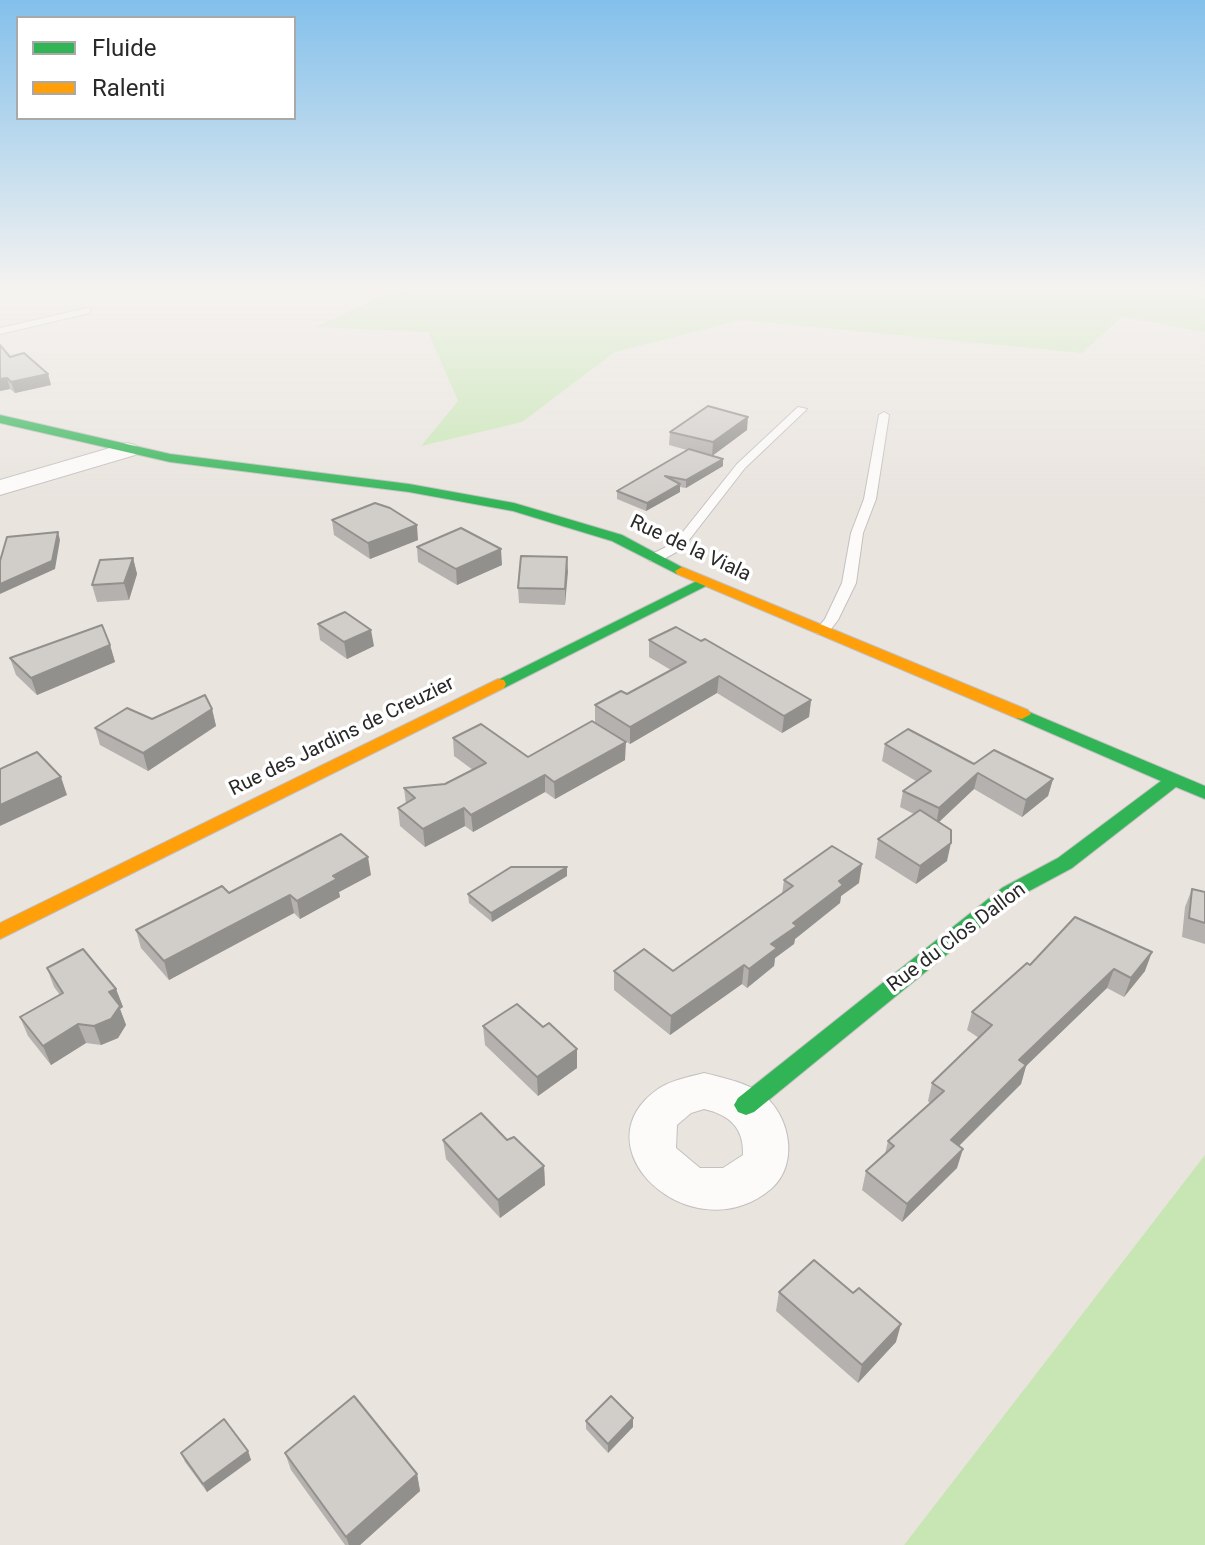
<!DOCTYPE html>
<style>
body{margin:0}
#map{position:relative;width:1205px;height:1545px;overflow:hidden;background:#e9e4de;font-family:Roboto,sans-serif}
canvas{display:block}
.legend{position:absolute;left:16px;top:16px;width:280px;height:104px;box-sizing:border-box;background:#fff;border:2px solid #a9a9a9;margin:0;padding:10px 14px;list-style:none;font-size:24px;color:#292929}
.legend li{display:flex;align-items:center;gap:16px;height:40px}
.legend b{width:40px;border:2px solid #a9a9a9}
</style>
<div id="map">
<canvas width="1205" height="1545"></canvas>
<ul class="legend">
<li><b style="height:10px;background:#30b455"></b>Fluide</li>
<li><b style="height:10px;background:#ff9f0a"></b>Ralenti</li>
</ul>
</div>
<script>
const c = document.querySelector('canvas').getContext('2d');
c.lineJoin = 'round';
function fillPath(path, color) {
  c.fillStyle = color;
  c.fill(path, 'evenodd');
}
function stroke(path, color, width, dash) {
  c.strokeStyle = color;
  c.lineWidth = width;
  c.lineCap = dash ? 'butt' : 'round';
  c.setLineDash(dash || []);
  c.stroke(path);
}
function write(font, color, halo, rows, align = 'center') {
  c.font = font + ' Roboto,sans-serif';
  c.lineWidth = 7;
  c.setLineDash([]);
  c.textBaseline = 'middle';
  c.strokeStyle = halo;
  c.fillStyle = color;
  for (const [text, x, y, turn = 0] of rows) {
    c.save();
    c.translate(x, y);
    c.rotate((+turn || 0) * Math.PI / 180);
    c.textAlign = isNaN(turn) ? turn : align;
    if (halo) c.strokeText(text, 0, 0);
    c.fillText(text, 0, 0);
    c.restore();
  }
}
const green = new Path2D(`
 M398,289L502,292L512,289H1164L1205,298V332L1122,317L1082,353L741,320L615,352L522,422L421,446L458,401L428,332L315,327Z
 M1205,1155V1545H904Z`);
const lane = new Path2D(`
 M87,308L90,309V313L0,334V328Z
 M798,407L807,409L745,468L682,549L660,561H650V555L674,543L737,464Z
 M884,412L889,415L876,499L863,533L856,583L838,620L827,634H817L815,631L825,619L842,583L851,533L864,499L879,415Z`);
const street = new Path2D(`
 M127,443L135,445L139,450L135,455L0,495V480Z
 M704,1073C724,1078 744,1082 761,1093C790,1114 800,1164 771,1189C692,1255 575,1147 658,1089C671,1080 689,1077 704,1073ZM704,1109C730,1115 744,1128 743,1155L723,1168H700L676,1148L677,1125L691,1113Z`);
const fast = new Path2D(`
 M0,415L170,454L409,484L514,503L622,535L689,571L687,574H677L612,541L513,511L409,492L170,462L0,423Z
 M703,578L710,582L708,585L504,688H492L490,684Z
 M1022,709L1205,786V799L1176,787L1072,868L1016,898L754,1112L746,1115L738,1112L734,1105L738,1098L1002,888L1058,858L1161,781L1016,718L1013,714Z`);
const slow = new Path2D(`
 M682,567L1028,710L1031,714L1022,719L1016,718L677,574L675,571Z
 M498,679L504,680L506,684L504,688L0,939V923Z`);
const wall = new Path2D(`
 M0,345L10,357L48,374L51,385L15,393L10,389L0,391Z
 M747,430L712,456L723,466L686,488L680,487V492L646,511L617,499V491L687,450L669,445L670,432Z
 M332,520L418,540L370,559L334,535Z
 M417,547L502,565L457,585L418,562Z
 M567,557L565,605L519,603L518,588Z
 M133,558L137,574L129,600L97,602L92,585Z
 M318,624L374,646L347,659L320,640Z
 M649,640L811,700L809,717L782,733L717,693L630,744L595,722V705L627,694L671,670L649,657Z
 M110,645L115,662L37,695L16,675L10,658Z
 M212,709L216,726L148,771L100,745L95,728Z
 M453,738L528,757L625,760L555,799L545,792L473,832L465,826L425,847L400,826L398,808L406,804L404,788L445,784L473,770L454,756Z
 M885,744L974,764L1053,779L1048,796L1022,817L974,789L938,822L947,861L916,884L875,858L878,839L914,814L900,807L903,791L916,781L882,761Z
 M371,875L339,892L340,897L300,919L294,913L169,980L141,948L136,930L229,893Z
 M567,876L492,922L469,903L468,894Z
 M784,880L859,883L841,896L840,903L795,939L794,944L775,958L774,966L747,988L742,984L670,1035L614,990V971H673L782,894Z
 M1192,889L1205,892V944L1182,937L1185,907Z
 M1030,965L1145,971L1124,997L1107,988L1026,1066L1021,1084L958,1146L957,1168L902,1222L862,1190L866,1171L885,1154L888,1141L930,1103L928,1101L932,1083L979,1038L967,1030L972,1012Z
 M47,968L116,989L123,1007L120,1009L126,1025L118,1038L101,1045L86,1043L51,1065L28,1036L20,1017L60,995L54,987Z
 M483,1026L577,1068L538,1096L485,1045Z
 M443,1140H507L544,1166L545,1185L500,1218L446,1159Z
 M779,1292L896,1342L858,1383L776,1311Z
 M586,1421L633,1427L608,1453L586,1429Z
 M248,1451L251,1460L207,1492L185,1462L181,1453Z
 M285,1453L417,1474L420,1491L360,1545H345L291,1470Z`);
const shadedWall = new Path2D(`
 M48,374L51,385L15,393L11,382Z
 M7,378L10,389L0,391V379Z
 M748,417L747,430L712,456L713,442Z
 M723,459V466L686,488V480Z
 M680,484V492L646,511L647,503Z
 M417,525L418,540L370,559L368,543Z
 M58,532L60,540L55,569L0,594V584Z
 M501,549L502,565L457,585L456,569Z
 M567,557L568,572L565,605V589Z
 M133,558L137,574L129,600L124,583Z
 M371,630L374,646L347,659L344,642Z
 M110,645L115,662L37,695L31,678Z
 M719,676L717,693L630,744V727Z
 M811,700L809,717L782,733L784,716Z
 M212,709L216,726L148,771L143,753Z
 M626,742L625,760L555,799L554,782Z
 M978,773L974,789L936,825L939,808Z
 M545,775V792L473,832L471,815Z
 M61,777L67,795L0,826V805Z
 M1053,779L1048,796L1022,817L1026,800Z
 M464,808L465,826L425,847L423,829Z
 M951,843L947,861L916,884L920,866Z
 M368,857L371,875L339,892L340,897L300,919L297,901L333,876Z
 M862,864L859,883L841,896L840,903L795,939L794,944L775,958L774,966L747,988L749,969L771,944L839,881Z
 M567,867V876L492,922L491,913Z
 M290,895L294,913L169,980L164,961Z
 M1152,952L1145,971L1124,997L1131,978Z
 M744,965L742,984L670,1035L671,1016Z
 M1114,969L1107,988L1026,1066L1021,1084L946,1159L951,1140L1019,1060Z
 M116,989L123,1007L120,1009L126,1025L118,1038L101,1045L94,1026L109,992Z
 M78,1024L86,1043L51,1065L43,1046Z
 M577,1049V1068L538,1096L537,1077Z
 M963,1149L957,1168L902,1222L907,1204Z
 M544,1166L545,1185L500,1218L498,1200Z
 M901,1324L896,1342L858,1383L862,1365Z
 M633,1418V1427L608,1453V1444Z
 M248,1451L251,1460L207,1492L203,1484Z
 M417,1474L420,1491L360,1545H349L346,1537Z`);
const building = new Path2D(`
 M0,345L10,357L24,353L48,374L11,382L7,378L0,379Z
 M708,406L748,417L713,442L670,432Z
 M689,449L723,459L686,480L665,476L680,484L647,503L617,491Z
 M375,503L390,508L417,525L368,543L332,520Z
 M461,528L501,549L456,569L417,547Z
 M58,532L52,561L0,584V561L7,537Z
 M521,556L567,557L565,589L518,588Z
 M133,558L124,583L92,585L100,560Z
 M345,612L371,630L344,642L318,624Z
 M102,625L110,645L31,678L10,658Z
 M676,627L701,641L705,639L811,700L784,716L719,676L630,727L595,705L621,691L627,694L686,662L649,640Z
 M205,695L212,709L143,753L95,728L127,708L152,719Z
 M592,721L626,742L554,782L545,775L471,815L464,808L423,829L398,808L415,798L404,788L445,784L486,763L453,738L481,724L528,757Z
 M908,729L974,764L994,750L1053,779L1026,800L978,773L939,808L903,791L931,771L885,744Z
 M37,752L61,777L0,805V769Z
 M920,810L951,830V843L920,866L878,839Z
 M341,834L368,857L333,876L337,879L297,901L290,895L164,961L136,930L222,886L229,893Z
 M832,846L862,864L839,881L843,885L793,923L797,926L771,944L777,948L749,969L744,965L671,1016L614,971L644,949L673,971L793,886L784,880Z
 M511,867H567L491,913L468,894Z
 M1192,889L1205,892V923L1189,918Z
 M1075,917L1152,952L1131,978L1114,969L1019,1060L1026,1065L951,1140L963,1149L907,1204L866,1171L894,1146L888,1141L944,1091L932,1083L992,1025L972,1012L1027,963L1030,965Z
 M83,949L116,989L109,992L120,1006L111,1019L94,1026L78,1024L43,1046L20,1017L63,993L47,968Z
 M517,1004L543,1027L549,1023L577,1049L537,1077L483,1026Z
 M481,1113L507,1140L514,1137L544,1166L498,1200L443,1140Z
 M814,1260L853,1293L859,1288L901,1324L862,1365L779,1292Z
 M354,1396L417,1474L346,1537L285,1453Z
 M611,1396L633,1418L608,1444L586,1421Z
 M224,1419L248,1451L203,1484L181,1453Z`);
const streetNames = [
 ["Rue de la Viala",690,549,25],
 ["Rue des Jardins de Creuzier",342,737,-26],
 ["Rue du Clos Dallon",957,938,-37]
];
fillPath(green, '#c7e6b4');
stroke(lane, '#c2c0c0', 2);
stroke(street, '#c2c0c0', 2);
stroke(fast, '#c2c0c0', 2);
stroke(slow, '#c2c0c0', 2);
fillPath(lane, '#fcfbfa');
fillPath(street, '#fcfbfa');
fillPath(fast, '#30b455');
fillPath(slow, '#ff9f0a');
fillPath(wall, '#b4b1ae');
fillPath(shadedWall, '#92908d');
fillPath(building, '#d1ceca');
stroke(building, '#92908d', 2);
const sky = c.createLinearGradient(0, 0, 0, 505);
sky.addColorStop(0, '#83c0eb');
sky.addColorStop(0.57, '#f5f3f0');
sky.addColorStop(1, '#f5f3f000');
c.fillStyle = sky;
c.fillRect(0, 0, 1205, 505);
write('20px', '#292929', '#fff', streetNames);
</script>
